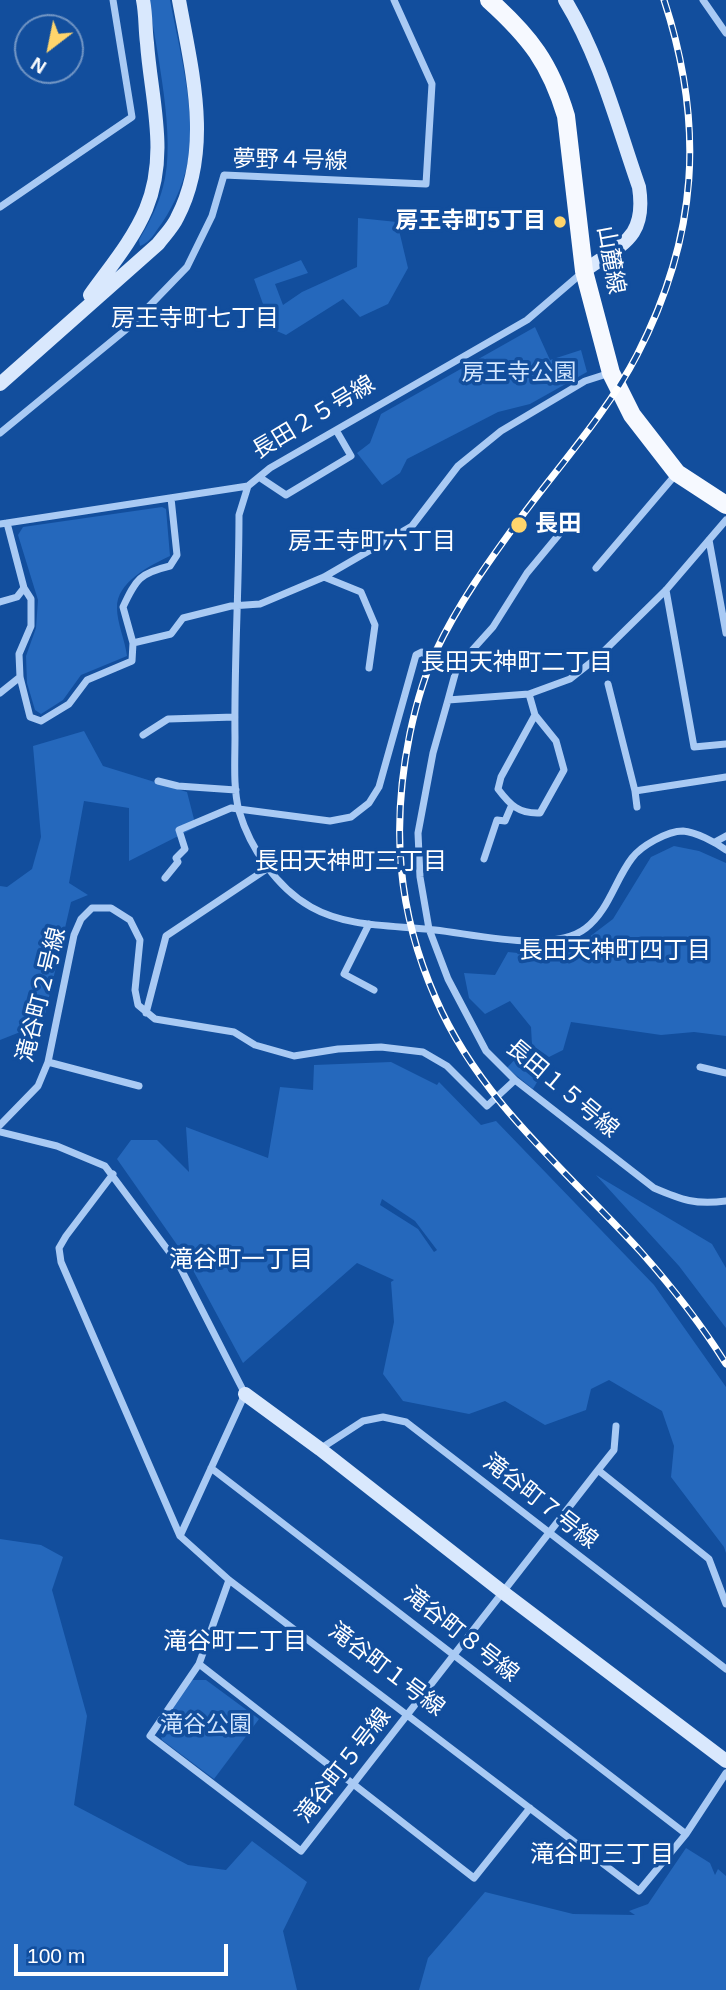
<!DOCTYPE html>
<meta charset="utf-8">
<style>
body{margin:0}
#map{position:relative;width:726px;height:1990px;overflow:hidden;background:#124e9d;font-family:Helvetica,sans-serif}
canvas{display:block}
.north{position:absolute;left:14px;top:14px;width:70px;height:70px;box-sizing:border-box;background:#124e9d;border:2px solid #7195c4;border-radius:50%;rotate:212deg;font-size:19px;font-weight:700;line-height:28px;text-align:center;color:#fff}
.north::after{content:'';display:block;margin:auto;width:24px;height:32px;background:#ffd56c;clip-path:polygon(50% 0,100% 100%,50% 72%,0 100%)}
.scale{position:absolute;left:14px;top:1944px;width:214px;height:32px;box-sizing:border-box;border:4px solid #fff;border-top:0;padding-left:9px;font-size:21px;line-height:24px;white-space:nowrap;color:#fff;-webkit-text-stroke:5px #124e9d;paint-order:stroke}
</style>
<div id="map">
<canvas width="726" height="1990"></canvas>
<div class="north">N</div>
<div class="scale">100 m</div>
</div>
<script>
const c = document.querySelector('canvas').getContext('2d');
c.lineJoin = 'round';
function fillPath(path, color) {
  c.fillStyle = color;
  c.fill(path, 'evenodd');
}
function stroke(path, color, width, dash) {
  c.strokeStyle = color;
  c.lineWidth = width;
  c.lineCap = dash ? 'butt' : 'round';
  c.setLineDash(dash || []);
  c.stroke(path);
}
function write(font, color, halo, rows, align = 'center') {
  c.font = font + ' Helvetica,"Noto Sans JP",sans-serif';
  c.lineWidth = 7;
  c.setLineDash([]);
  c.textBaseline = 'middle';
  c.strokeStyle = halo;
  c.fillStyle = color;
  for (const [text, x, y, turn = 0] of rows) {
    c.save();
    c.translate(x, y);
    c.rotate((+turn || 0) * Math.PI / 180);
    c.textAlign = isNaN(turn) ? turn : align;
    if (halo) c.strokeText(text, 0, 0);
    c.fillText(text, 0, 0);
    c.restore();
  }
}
const green = new Path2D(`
 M149,0H170C179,48 195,106 189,154C186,178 175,204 162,223C155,232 151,242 140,246L139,240C149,223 158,206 163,187C177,138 156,51 149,0Z
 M358,218L397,222L408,268L388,304L360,317L343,299L286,335L272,329L254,279L301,260L308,273L275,284L283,305L302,292L357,267Z
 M535,327L550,360L581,350L587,372L530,404L498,412L407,459L400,473L382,485L357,453L370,443L381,414Z
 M162,507L166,509L170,556C151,565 116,582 117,608C117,623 125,640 127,656L81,675L63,700L41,714L35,710L27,683L26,656L36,628L38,600L18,535L23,527Z
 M84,731L103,766L187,792L196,827L129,861V808L84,801L69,883L88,895L71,902L43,1023L0,1040V886L7,887L32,869L41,837L33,746Z
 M674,846L699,851L726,863V1036L694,1032L661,1035L571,1022L563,1050L549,1057L532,1045L531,1027L510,1001L485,1014L469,998L464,973L495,975L508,952L538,955L580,944L613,919L651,857Z
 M528,1045L550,1060L533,1089L507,1068Z
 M391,1062L437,1085L439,1082L481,1125L496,1121L654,1285L726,1387V1553L724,1547L671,1477L674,1446L662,1411L609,1380L591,1389L586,1410L545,1425L505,1401L469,1414L403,1401L383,1374L394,1322L391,1282L394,1280L357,1263L243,1363L187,1259L117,1159L131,1140H157L189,1172L186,1127L268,1158L280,1087L313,1090L314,1065ZM382,1199L415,1221L437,1250L434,1252L418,1229L380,1205Z
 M596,1175L712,1244L726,1268V1328L679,1266Z
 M0,1539L41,1545L63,1557L52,1590L87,1716L74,1805L188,1865L226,1870L252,1841L307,1882L283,1931L297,1990H0Z
 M190,1680H206L259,1719L214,1779L162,1740L159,1729Z
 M686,1848L710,1863L715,1875L718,1869L726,1876V1990H419L428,1958L485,1892L573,1914L635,1915L629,1911L648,1904Z`);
const streetTunnel = new Path2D(`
 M430,657L444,663`);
const street = new Path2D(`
 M703,0L726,33
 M0,207L132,117L113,0
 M583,272L527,320L270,468L248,486L239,515C239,589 234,663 235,737C235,761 233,788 239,811C250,848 277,888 311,907C348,928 394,925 435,930C474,934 553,954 586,928C609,910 615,880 632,858C641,846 667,831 683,831C696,832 715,842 726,850
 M0,433L129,327L187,267L212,216L224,175L426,184L432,84L394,0
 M259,477L286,495L351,456L336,430
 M726,520L666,590L599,656L570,679L529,694L448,700L433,753L418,833L420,877L429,929L448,979L486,1051L515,1080L654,1188C682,1200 695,1205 726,1201
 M7,523L24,588L31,599V626L19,654L20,677L30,717L41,721L69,704L87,680L132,661L133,643L123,607C136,579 140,573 170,566L177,555L171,498
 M0,524L248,486
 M709,540L726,633
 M596,568L677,473
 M324,577L361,592L375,625L369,668
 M666,590L694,747L726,744
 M0,602L17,597L24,588
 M133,643L171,634L183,618L231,606L260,604L324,577L412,526L458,466L501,431L585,381L610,373
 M444,663L457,667
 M608,684L635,791L637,807
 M0,693L20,677
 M529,694L535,715L556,741L564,770L540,813C519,814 510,805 498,789L501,777L535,715
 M448,700L457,667L493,627L527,573L566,526
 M143,735L168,719L235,717
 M158,781L178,786L236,790
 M635,791L726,777
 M715,842L726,836
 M484,859L497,820L505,821L511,807
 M165,878L178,862L176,858L185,849L179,830L231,808L330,821L351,817L369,803L379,787L416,655L422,652L430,657
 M369,924L344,974L374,990
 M146,1013L166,936L268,868
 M48,1062L139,1086
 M700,1067L726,1073
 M0,1125L38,1086L48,1062L74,935L81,919L92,908H111L130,920L140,940L135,990L138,1005L155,1019L234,1032L255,1045L294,1056L338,1049L381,1047L423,1052L447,1066L487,1106L515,1080
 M0,1132L57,1146L105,1166L179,1265L245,1394L180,1536
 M113,1174L66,1236L59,1248L61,1262L180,1536L229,1580L639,1891L686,1834L726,1773
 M320,1449L363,1421L383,1417L406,1422L726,1669
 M211,1468L686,1834
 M598,1470L614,1450L616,1426
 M229,1580L199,1664L474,1878L530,1808
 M199,1664L150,1736L301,1851L598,1470L709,1559L726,1604`);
const secondary = new Path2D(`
 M565,0C600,57 617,124 639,187C647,239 621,244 584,271
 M90,295C110,267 133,240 146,209C169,154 151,99 147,43C145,28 146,15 143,0
 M0,384L158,244C164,236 173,227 177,218C213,149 192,72 179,0
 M245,1394L320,1449L504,1593L726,1761`);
const primary = new Path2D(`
 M489,0C530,37 550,63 566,116L584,271L611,373L632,415L677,473L726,505`);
const rail = new Path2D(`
 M664,0C705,125 698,237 637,355C607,413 558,467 519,520C489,561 458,604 436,651C424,676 416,705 410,733C391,826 397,911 436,999C480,1101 568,1172 641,1252C672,1287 701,1324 726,1364`);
const markers = [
 [560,222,7,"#ffd56c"],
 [519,525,9,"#ffd56c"]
];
const streetNames = [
 ["夢野４号線",290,161,1],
 ["山麓線",610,260,80],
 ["長田２５号線",314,418,-31],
 ["滝谷町２号線",42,995,-76],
 ["長田１５号線",562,1089,40],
 ["滝谷町７号線",540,1502,38],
 ["滝谷町８号線",461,1635,38],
 ["滝谷町１号線",386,1670,37],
 ["滝谷町５号線",344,1766,-52]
];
const poiNames = [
 ["房王寺町5丁目",546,222],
 ["長田",535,525,"left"]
];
const parkNames = [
 ["房王寺公園",519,374],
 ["滝谷公園",206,1726]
];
const neighbourhoodNames = [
 ["房王寺町七丁目",195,319],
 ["房王寺町六丁目",372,542],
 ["長田天神町二丁目",517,663],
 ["長田天神町三丁目",351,862],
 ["長田天神町四丁目",615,951],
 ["滝谷町一丁目",241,1260],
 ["滝谷町二丁目",235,1642],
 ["滝谷町三丁目",602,1855]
];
fillPath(green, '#2568bc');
stroke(streetTunnel, '#3669ac', 7, [7, 3.5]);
stroke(street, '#a9caf4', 7);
stroke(secondary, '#d9e8fd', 14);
stroke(primary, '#f6f9ff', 18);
stroke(rail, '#fff', 7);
stroke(rail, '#124e9d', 4.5, [13]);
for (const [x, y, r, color] of markers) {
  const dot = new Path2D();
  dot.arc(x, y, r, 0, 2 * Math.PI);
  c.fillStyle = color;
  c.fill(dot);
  stroke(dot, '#124e9d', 2.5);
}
write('23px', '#fff', '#124e9d', streetNames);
write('bold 23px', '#fff', '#124e9d', poiNames, 'right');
write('23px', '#d1e5fe', '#124e9d', parkNames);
write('24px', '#fff', '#124e9d', neighbourhoodNames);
</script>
